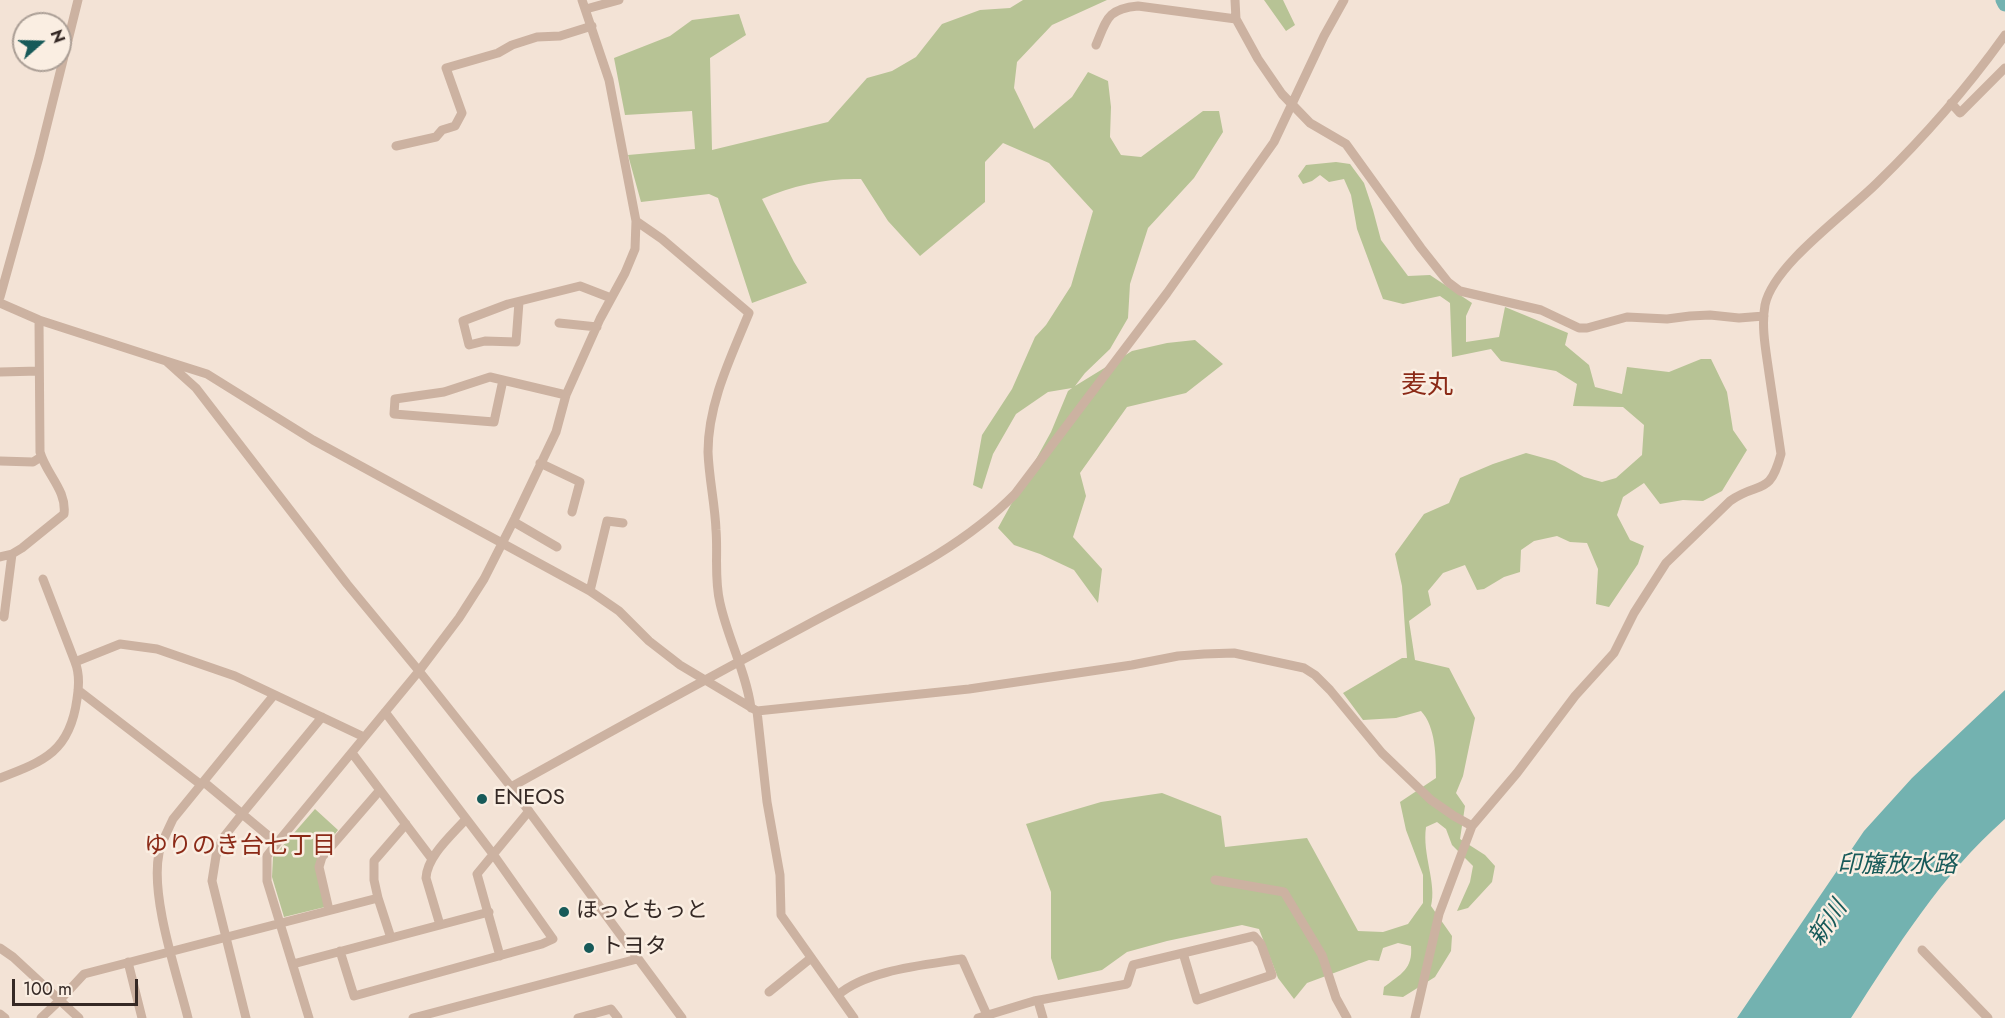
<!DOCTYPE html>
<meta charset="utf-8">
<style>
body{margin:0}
#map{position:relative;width:2005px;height:1018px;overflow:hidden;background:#f3e3d6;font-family:Jost,sans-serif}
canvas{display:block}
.north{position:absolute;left:12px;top:12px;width:60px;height:60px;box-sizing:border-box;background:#faeee2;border:2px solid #ab9f96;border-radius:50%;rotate:70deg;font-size:16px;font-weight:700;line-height:24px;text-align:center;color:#352925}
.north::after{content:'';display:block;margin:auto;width:21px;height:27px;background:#175a59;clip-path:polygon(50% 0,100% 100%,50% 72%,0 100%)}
.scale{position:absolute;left:12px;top:979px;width:126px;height:27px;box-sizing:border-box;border:3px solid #352925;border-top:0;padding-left:8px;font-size:18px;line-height:21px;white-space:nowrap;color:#352925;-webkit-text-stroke:4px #faeee2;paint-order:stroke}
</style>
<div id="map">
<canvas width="2005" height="1018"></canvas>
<div class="north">N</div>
<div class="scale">100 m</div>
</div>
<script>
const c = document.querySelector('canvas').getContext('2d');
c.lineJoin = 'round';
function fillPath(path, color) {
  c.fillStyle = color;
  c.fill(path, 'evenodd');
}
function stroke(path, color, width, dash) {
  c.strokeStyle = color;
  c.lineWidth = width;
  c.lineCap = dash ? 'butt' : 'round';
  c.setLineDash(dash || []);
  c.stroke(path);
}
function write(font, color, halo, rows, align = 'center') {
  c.font = font + ' Jost,"Noto Sans JP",sans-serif';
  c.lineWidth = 5;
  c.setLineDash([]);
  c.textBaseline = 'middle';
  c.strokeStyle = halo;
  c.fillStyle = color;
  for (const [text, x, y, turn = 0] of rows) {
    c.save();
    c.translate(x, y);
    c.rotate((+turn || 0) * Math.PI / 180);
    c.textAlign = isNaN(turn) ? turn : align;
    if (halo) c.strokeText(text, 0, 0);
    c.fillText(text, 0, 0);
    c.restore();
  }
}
const green = new Path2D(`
 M1023,0H1107L1052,25L1017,62L1014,88L1034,129L1072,97L1088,72L1108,81L1111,107L1110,137L1121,155L1141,157L1203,111H1219L1223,132L1194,178L1148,228L1130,284L1128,318L1110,349L1085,373L1075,386L1132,351L1167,343L1195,340L1223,364L1186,393L1127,407L1080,473L1086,496L1073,537L1102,569L1098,603L1074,570L1040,554L1014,545L998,528L1051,432L1068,391L1072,388L1048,392L1016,414L993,454L982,489L973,485L982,435L1012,389L1035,337L1046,325L1071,286L1093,211L1049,163L1003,143L985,162V202L920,256L888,221L861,179C827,178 793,185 762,199L794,262L807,283L752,303L718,198L709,194L641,202L628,155L695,149L692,111L625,115L614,58L670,36L692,20L739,14L746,35L710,58L712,150L828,122L867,78L892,71L916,57L942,24L980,10L1010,8Z
 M1264,0H1283L1295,25L1286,31Z
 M1336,162L1350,164L1364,183L1373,210L1381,240L1408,276L1430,275L1472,303L1466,316V342L1499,337L1505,307L1568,333L1565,345L1589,365L1595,387L1622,394L1627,367L1669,372L1701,359H1711L1727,392L1733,430L1747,450L1722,491L1703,501L1683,500L1660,504L1644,483L1623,497L1617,515L1630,540L1644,546L1638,564L1609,607L1596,604L1598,569L1587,543L1570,542L1557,536L1534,541L1521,550L1520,572L1504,577L1484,589L1477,590L1465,565L1443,573L1428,591L1431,605L1409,621L1415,660L1449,668L1475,718L1463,776L1456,793L1465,806L1460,839L1485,855L1495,866L1492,882L1468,908L1457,911L1470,882L1473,866L1452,845L1446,829L1437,822L1426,827C1422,855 1437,883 1431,906L1452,936L1451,951L1435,977L1403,997L1383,995L1384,987C1401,974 1413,969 1411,946L1398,943L1383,948L1379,961L1369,960L1307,983L1294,999L1278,978L1259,929L1242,925L1167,941L1127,952L1102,970L1058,980L1051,958V892L1026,824L1101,802L1162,793L1221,816L1225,847L1307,838L1358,931L1383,932L1408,924L1423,903V875L1406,830L1400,802L1436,778C1436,757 1436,727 1421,711L1396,718L1363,720L1343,693L1402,658H1407L1402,586L1395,554L1424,514L1449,503L1460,478L1493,464L1526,453L1555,461L1584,477L1602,482L1616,478L1642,455L1644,425L1623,407L1573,406L1577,384L1556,371L1501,361L1491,349L1452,357L1450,303L1440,296L1403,304L1383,299L1357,229L1351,195L1344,179L1329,182L1320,175L1312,181L1303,184L1298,176L1306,165Z
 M315,809L338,830L319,855L325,907L284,917L272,877L273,857Z`);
const water = new Path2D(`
 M2005,690V819C1941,875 1897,947 1851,1018H1737L1864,831L1912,778Z`);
const river = new Path2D(`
 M2003,0L2005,4`);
const minor = new Path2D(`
 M1235,0L1236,19L1258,59L1282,94L1310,123L1346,144L1421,248L1448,282L1460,291L1541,310L1579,328H1587L1627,317L1667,319L1690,316L1710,315L1739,318L1764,316
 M586,9L619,0
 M1096,45C1107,19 1107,9 1138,6L1236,19
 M1951,103L1960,113L2005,68
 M396,146L436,137L442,130L455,126L462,113L446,68L498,53L512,45L537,37L560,36L592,26
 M636,221L662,239L749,313C731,357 708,403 708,452C709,479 715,504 716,530C718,554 714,579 720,603C728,639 746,672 751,708
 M0,297L39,157L78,0
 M519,302L516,342L485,341L469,345L463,321L508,304L580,286L611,298
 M0,303L39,320L166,361L196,388L347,584L419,671L511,787L682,1018
 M559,323L597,327
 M166,361L207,374L313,440L590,591L619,611L649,641L680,665L757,711L969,689L1132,665L1178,656L1204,654L1234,653L1304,668L1315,675L1330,690L1382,753L1431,800L1454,816L1472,826
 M0,372L39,371
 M503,380L494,422L394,414L395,399L444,392L490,377L566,395
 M0,461L33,462L41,457
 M540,463L580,482L572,512
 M514,522L557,547
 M0,557L12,554
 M43,579L75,662
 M590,591L607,521L623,523
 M4,617L12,554L22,548L64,514C67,490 46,474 40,452L39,320
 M78,690L200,784
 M757,711L767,802L780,875L781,915L854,1018
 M352,753L432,859
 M0,778C45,761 70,751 77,699C79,687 80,674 75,662L120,644L157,649L235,676L364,737
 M205,783L277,843
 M511,787C610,732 708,678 807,625C879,586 957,553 1015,494L1167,293L1274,142L1324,36L1344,0
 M1215,880L1284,892L1322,955L1336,998L1347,1018
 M378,898L374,880V861L406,824
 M329,910L319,867L322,857L380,790
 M440,925L426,878C427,856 452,835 466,819
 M0,948L13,957L79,1018
 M1922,950L1988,1018
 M340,951L354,996L542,944L553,939L493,854L385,712
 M500,956L477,874L529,811
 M128,962L142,1018
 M293,964L489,912
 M769,992L811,958
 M838,995C866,970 925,965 962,959L987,1015
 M1038,1001L1043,1018
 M0,1014L5,1018
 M41,1018L60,1000L84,974L378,898L391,938
 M188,1018C177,974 150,897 159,853C162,841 168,830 173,819L274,695
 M246,1018L212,881L216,856L223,838L242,814L322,717
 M309,1018L267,881V856L277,843L419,671L459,618L484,579L515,518L556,432L566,395L600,319L625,273L635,249L636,221L609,80L582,0
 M413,1018L637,959
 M578,1018L611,1009L618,1018
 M978,1018L1034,1001L1127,984L1133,965L1254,936L1261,944L1272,975L1197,1000L1183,953
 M1415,1018L1439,914L1472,826L1517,773L1575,696L1614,653L1634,613L1666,563L1730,501C1760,480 1769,498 1781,454C1777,427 1773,400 1769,373C1766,351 1761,327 1765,305C1773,265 1847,213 1877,183C1923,138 1968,87 2005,35`);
const markers = [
 [482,799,6,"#175a59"],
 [564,912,6,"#175a59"],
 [589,948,6,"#175a59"]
];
const poiNames = [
 ["ENEOS",494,799],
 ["ほっともっと",576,912],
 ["トヨタ",601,948]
];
const neighbourhoodNames = [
 ["ゆりのき台七丁目",240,847]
];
const waterNames = [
 ["印旛放水路",1897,866],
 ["新川",1829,924,-56]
];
const quarterNames = [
 ["麦丸",1427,387]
];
fillPath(green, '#b7c395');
fillPath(water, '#73b2b0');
stroke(river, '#73b2b0', 15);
stroke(minor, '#ccb2a1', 9);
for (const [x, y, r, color] of markers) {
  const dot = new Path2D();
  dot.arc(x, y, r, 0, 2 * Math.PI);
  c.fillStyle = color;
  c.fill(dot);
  stroke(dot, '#faeee2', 2);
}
write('22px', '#352925', '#faeee2', poiNames, 'left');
write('24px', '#8b2a17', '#faeee2', neighbourhoodNames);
write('italic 24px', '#175a59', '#faeee2', waterNames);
write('26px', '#8b2a17', '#faeee2', quarterNames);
</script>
